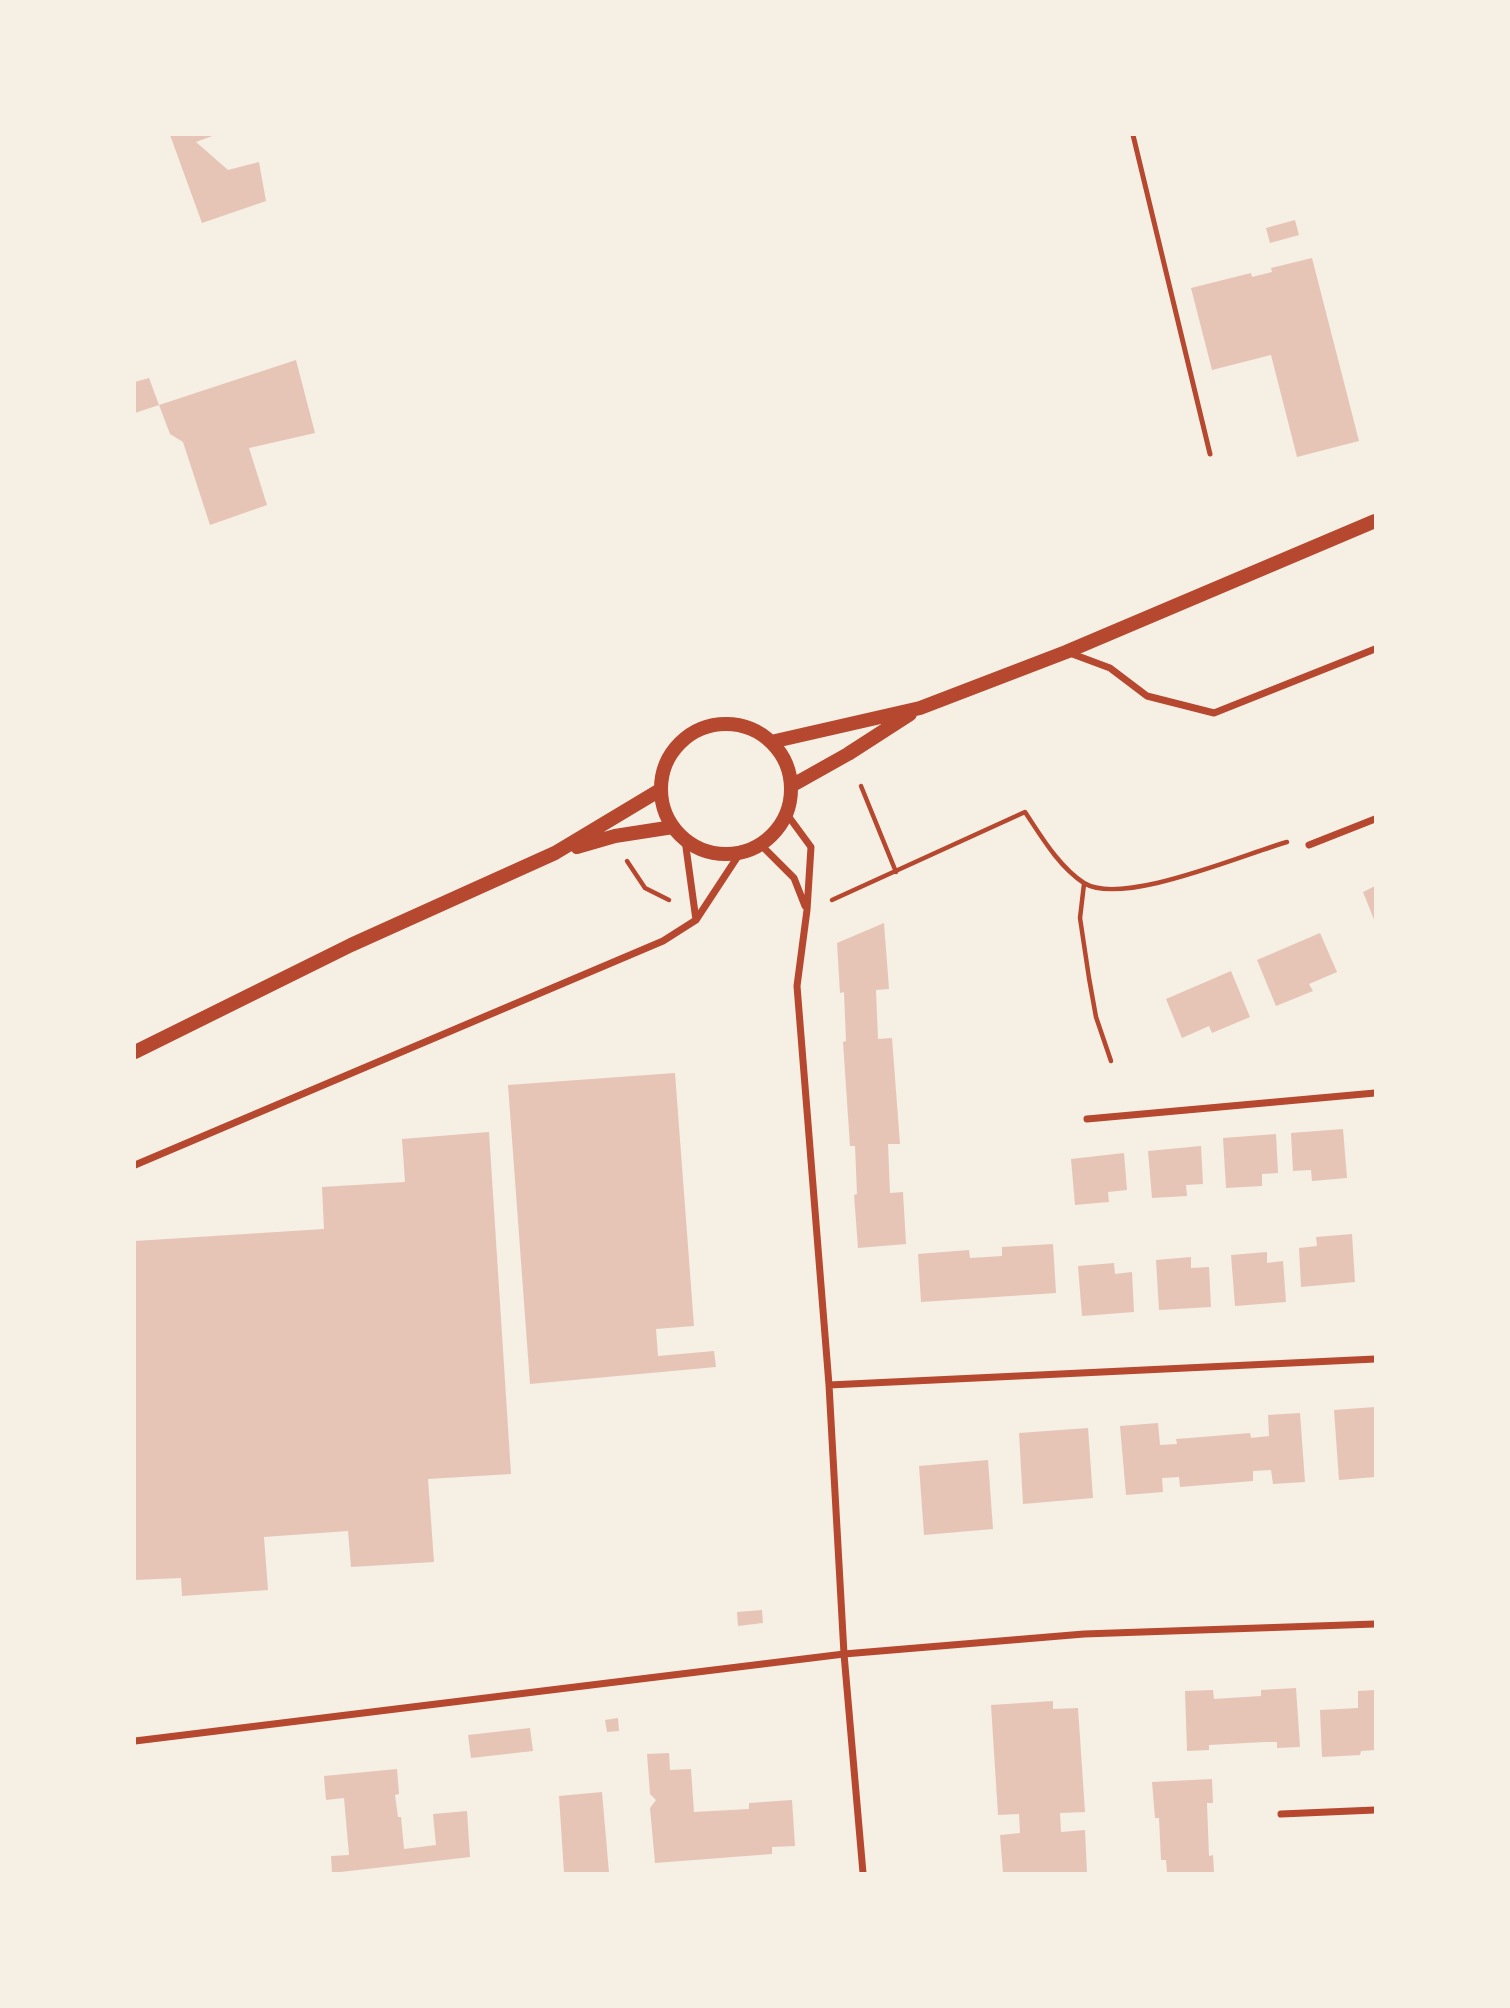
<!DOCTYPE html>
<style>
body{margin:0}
#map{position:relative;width:1510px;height:2008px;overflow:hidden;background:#f6efe4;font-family:"IBM Plex Sans",sans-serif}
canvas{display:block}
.frame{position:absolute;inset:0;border:136px solid #f6efe4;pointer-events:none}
</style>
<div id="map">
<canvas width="1510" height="2008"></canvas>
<div class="frame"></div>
</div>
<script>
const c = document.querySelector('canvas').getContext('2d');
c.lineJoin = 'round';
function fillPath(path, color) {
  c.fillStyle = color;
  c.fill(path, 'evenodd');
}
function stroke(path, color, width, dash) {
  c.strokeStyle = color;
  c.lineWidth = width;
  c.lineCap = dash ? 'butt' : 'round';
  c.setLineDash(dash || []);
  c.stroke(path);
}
const building = new Path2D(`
 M170,135H215L196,142L228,170L259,162L266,201L202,223Z
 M1295,220L1299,235L1270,243L1266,228Z
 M1312,258L1359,441L1297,457L1271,355L1212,370L1191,288L1251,273L1252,277L1272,272L1271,268Z
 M296,360L315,433L249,448L267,505L210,525L183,442L170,434L159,405L135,413V382L149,378L159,405Z
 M1375,886V922L1363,892Z
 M884,923L889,989L876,990L878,1039L892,1038L900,1144H888L890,1193L903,1192L906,1244L858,1248L854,1195L857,1194L855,1146H850L843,1042L846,1041L844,992L840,993L837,943Z
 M1320,933L1337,972L1309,984L1313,991L1276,1006L1257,960Z
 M1231,971L1250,1017L1212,1033L1209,1026L1182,1038L1166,999Z
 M675,1073L694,1326L656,1329L658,1356L714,1351L716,1367L530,1384L508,1085Z
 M1343,1129L1347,1178L1312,1181L1311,1170L1293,1171L1291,1133Z
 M489,1132L511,1474L428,1479L434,1562L351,1567L348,1531L264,1537L268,1590L182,1596L181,1578L135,1580V1241L324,1229L322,1187L405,1182L402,1139Z
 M1276,1134L1278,1173L1262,1174V1186L1226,1188L1223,1138Z
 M1201,1146L1203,1184L1186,1185L1187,1196L1152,1198L1148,1151Z
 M1124,1153L1127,1190L1108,1192L1109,1202L1075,1205L1071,1159Z
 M1352,1234L1355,1282L1301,1287L1299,1248L1317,1246L1316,1237Z
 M1053,1244L1056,1293L921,1302L918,1254L969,1250L970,1258L1002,1256V1247Z
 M1267,1252V1263L1283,1261L1286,1302L1235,1306L1231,1255Z
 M1191,1257V1268L1209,1267L1211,1307L1159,1310L1156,1260Z
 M1114,1263L1115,1274L1132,1272L1134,1312L1082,1316L1078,1266Z
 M1375,1407V1477L1339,1480L1334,1410Z
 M1300,1413L1305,1482L1273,1484L1271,1470L1253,1471V1481L1180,1487L1179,1477L1162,1478L1163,1492L1126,1495L1120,1426L1158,1423L1160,1445L1177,1444L1176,1439L1214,1436L1250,1433L1251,1438L1269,1436L1268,1415Z
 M1088,1428L1093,1498L1023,1504L1019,1433Z
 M988,1460L993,1529L924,1535L919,1466Z
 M762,1610L763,1623L738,1626L737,1612Z
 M1296,1688L1300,1747L1277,1748V1742H1265L1209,1745V1750L1187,1751L1185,1691L1213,1690L1214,1699L1261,1696V1690Z
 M1375,1690V1750L1361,1751L1360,1755L1322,1757L1320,1710L1358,1708V1691Z
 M1053,1701V1709L1078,1708L1085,1812L1060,1813L1061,1832L1085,1830L1087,1873H1003L1000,1835L1020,1833L1019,1814L998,1815L991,1705Z
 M618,1718L619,1731L607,1732L605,1720Z
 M530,1728L533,1751L471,1758L468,1735Z
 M669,1753L670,1770L691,1769L694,1812L749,1809V1803L792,1800L795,1846L772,1847V1854L655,1863L650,1808L656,1800L650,1794L647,1754Z
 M397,1769L399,1794L395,1795L398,1817H401L404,1849L436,1845L433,1814L467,1811L470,1857L332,1873L331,1856L349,1855L344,1798L326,1800L324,1776Z
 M1212,1779L1213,1803H1207L1209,1856L1213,1855L1214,1873H1167L1166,1860H1161L1159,1818H1155L1152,1782Z
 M602,1792L609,1873H564L559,1796Z`);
const path = new Path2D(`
 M861,786L896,872
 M627,861L645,888L669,900
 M1084,884L1080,918L1089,978L1096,1017L1111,1061
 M832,900L1025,812C1041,836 1059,867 1084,883C1122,907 1244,854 1287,842`);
const service = new Path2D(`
 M1133,135L1210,454`);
const minor = new Path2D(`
 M1067,652L1110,668L1147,696L1214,713L1375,649
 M786,813L811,847L807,910L797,986L829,1385L844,1654L863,1873
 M685,840L696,920
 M760,844L794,878L805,906
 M1309,845L1375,819
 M1087,1119L1375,1093
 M135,1165L663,941L696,920L740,853
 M829,1385L1375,1359
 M135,1741L844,1654L1084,1634L1375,1624
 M1281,1814L1375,1810`);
const secondary = new Path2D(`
 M661 789a65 65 0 1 1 130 0a65 65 0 1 1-130 0Z
 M771,742L920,708L1066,652L1375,521
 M791,786L848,754L910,714
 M577,847L615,836L673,827
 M135,1052L351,945L555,853L660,790`);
fillPath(building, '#e6c5b7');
stroke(path, '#b5482f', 4.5);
stroke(service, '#b5482f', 5);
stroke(minor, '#b5482f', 7);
stroke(secondary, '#b5482f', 14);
</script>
